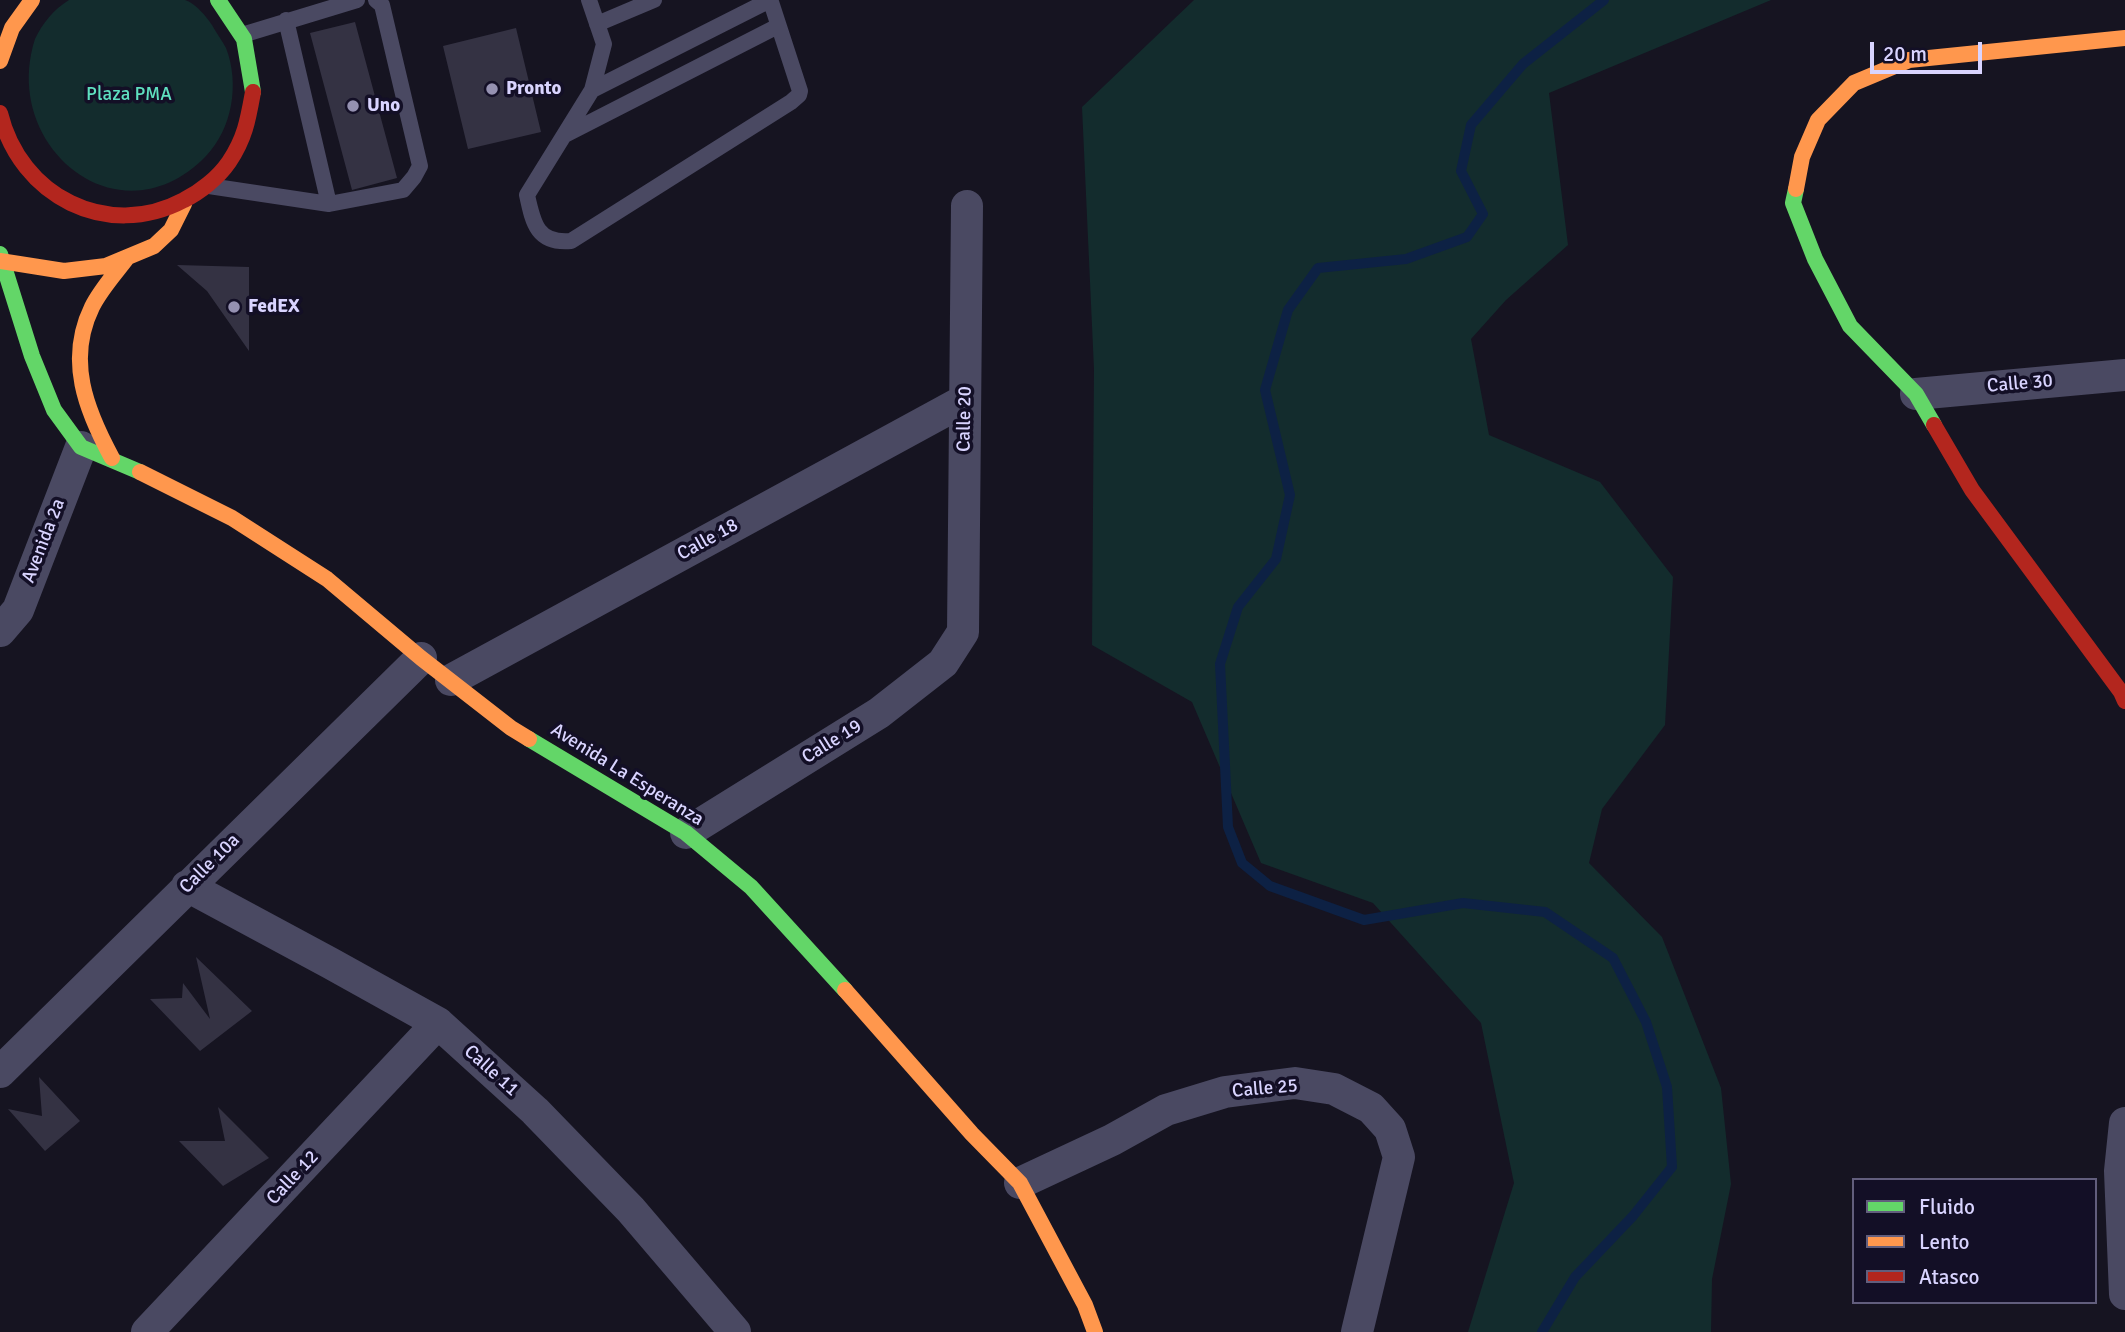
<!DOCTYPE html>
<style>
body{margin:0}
#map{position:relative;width:2125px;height:1332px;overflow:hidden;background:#161421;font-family:Signika,sans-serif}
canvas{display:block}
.legend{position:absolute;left:1852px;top:1178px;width:245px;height:126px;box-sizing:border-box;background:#130f26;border:2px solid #625e7d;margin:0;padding:9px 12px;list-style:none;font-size:21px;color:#d9d4ff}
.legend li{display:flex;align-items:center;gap:14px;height:35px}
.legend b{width:35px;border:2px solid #625e7d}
.scale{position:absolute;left:1870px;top:42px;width:112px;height:32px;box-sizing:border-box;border:4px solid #d9d4ff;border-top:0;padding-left:9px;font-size:21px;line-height:24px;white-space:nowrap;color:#d9d4ff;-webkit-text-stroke:5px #130f26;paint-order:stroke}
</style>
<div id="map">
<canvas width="2125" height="1332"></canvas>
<ul class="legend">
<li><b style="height:9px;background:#63d668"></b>Fluido</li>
<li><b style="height:9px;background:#ff974d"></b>Lento</li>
<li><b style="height:9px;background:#b3261e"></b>Atasco</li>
</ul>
<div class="scale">20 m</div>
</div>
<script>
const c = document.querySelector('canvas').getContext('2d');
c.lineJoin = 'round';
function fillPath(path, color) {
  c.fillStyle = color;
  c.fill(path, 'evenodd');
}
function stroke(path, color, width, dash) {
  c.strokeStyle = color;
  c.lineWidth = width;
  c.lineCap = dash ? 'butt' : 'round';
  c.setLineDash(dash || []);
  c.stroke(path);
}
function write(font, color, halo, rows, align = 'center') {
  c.font = font + ' Signika,sans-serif';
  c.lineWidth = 7;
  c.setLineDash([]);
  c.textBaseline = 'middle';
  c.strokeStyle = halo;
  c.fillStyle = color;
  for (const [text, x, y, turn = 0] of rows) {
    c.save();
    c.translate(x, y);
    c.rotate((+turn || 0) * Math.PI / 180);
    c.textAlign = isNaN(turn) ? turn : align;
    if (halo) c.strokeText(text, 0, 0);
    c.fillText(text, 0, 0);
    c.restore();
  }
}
const green = new Path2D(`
 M69,0C99,0 129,0 159,0C166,0 178,0 185,0C195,3 207,17 212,25C216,33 222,40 226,48C240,84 232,129 206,156C120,245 0,147 35,39C42,24 54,9 69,0Z
 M1194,0H1771L1549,93L1568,245L1506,300L1471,339L1489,435L1600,482L1673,577L1665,725L1602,809L1589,863L1662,937L1721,1088L1731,1184L1712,1279L1711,1332H1468L1514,1183L1481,1023L1373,903L1261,863L1192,702L1092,645L1094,369L1082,107Z`);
const stream = new Path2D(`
 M1542,1332L1575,1277L1633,1216L1672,1167L1667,1087L1646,1022L1613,958L1545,912L1463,903L1364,920L1270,886L1242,863L1228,827L1220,664L1238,607L1276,559L1290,495L1265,390L1288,310L1318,268L1406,259L1467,237L1483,214L1461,171L1471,125L1523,64L1604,0`);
const building = new Path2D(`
 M355,22L397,178L352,190L310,33Z
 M516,28L541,132L468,149L443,46Z
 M177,265L249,267V351L207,291Z
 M196,957L252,1011L200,1051L150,999L182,998L183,983L210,1019Z
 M39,1077L80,1121L45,1151L8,1109L42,1116Z
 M218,1107L269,1158L223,1186L179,1141H225Z`);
const lane = new Path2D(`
 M589,0L604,44L592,90L527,195C533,223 537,244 571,241L791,102L799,95L800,91L771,2H766L592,90
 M286,20L329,204
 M597,24L654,0
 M242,35L357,0
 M565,135L778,26
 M209,186L329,204L403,190L414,177L420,166L382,5L376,0`);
const street = new Path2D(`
 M1916,394L2125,375
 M0,631L18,610L81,447
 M451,680L965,400
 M686,833L879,713L943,663L963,632L967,206
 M187,886L330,963L438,1023L535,1111L631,1210L735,1332
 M0,1072L421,658
 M2125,1123L2120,1171L2125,1294
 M1020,1183L1112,1140L1166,1110L1225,1092L1295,1083L1334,1089L1371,1108L1390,1129L1399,1157L1357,1332
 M147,1332L438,1023`);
const fast = new Path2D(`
 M218,0L244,39L253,92
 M1796,189L1793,203L1815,259L1850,326L1916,394L1934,425
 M0,254L32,356L54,410L81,447L140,472
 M529,739L686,833L751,887L845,990`);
const slow = new Path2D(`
 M0,61L12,28L32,0
 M1796,189L1802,157L1818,120L1854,83L1909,60L2125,38
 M0,261L64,271L106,266L154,246L171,230L184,204
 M112,458C86,410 66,360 92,307C101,289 115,274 127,258
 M140,472L232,518L327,579L421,658L511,728L529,739
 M845,990L972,1134L1020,1183L1085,1305L1095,1332`);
const jam = new Path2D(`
 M0,113C20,196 107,241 184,200C200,192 218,178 229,162C245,138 248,120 253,92
 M1934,425L1972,490L2121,692L2125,701`);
const markers = [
 [492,89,7,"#9591b1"],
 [353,106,7,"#9591b1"],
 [234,307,7,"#9591b1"]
];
const poiNames = [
 ["Pronto",506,89],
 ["Uno",367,106],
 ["FedEX",248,307]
];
const parkNames = [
 ["Plaza PMA",129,95]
];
const streetNames = [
 ["Calle 30",2020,384,-5],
 ["Calle 20",965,419,-89],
 ["Calle 18",708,540,-29],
 ["Avenida 2a",44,541,-69],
 ["Calle 19",832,742,-32],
 ["Avenida La Esperanza",627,775,32],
 ["Calle 10a",210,864,-45],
 ["Calle 11",491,1071,42],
 ["Calle 25",1265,1089,-5],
 ["Calle 12",293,1178,-47]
];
fillPath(green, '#132c2d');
stroke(stream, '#0d2144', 10);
fillPath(building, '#343243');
stroke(lane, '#4a4962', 16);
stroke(street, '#4a4962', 32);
stroke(fast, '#63d668', 16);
stroke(slow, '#ff974d', 16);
stroke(jam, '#b3261e', 16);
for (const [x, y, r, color] of markers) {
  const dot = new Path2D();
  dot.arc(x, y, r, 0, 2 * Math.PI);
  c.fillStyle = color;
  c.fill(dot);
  stroke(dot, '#130f26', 2.5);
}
write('bold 19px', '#d9d4ff', '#130f26', poiNames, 'left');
write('19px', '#5fe0c0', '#130f26', parkNames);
write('19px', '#d9d4ff', '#130f26', streetNames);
</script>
